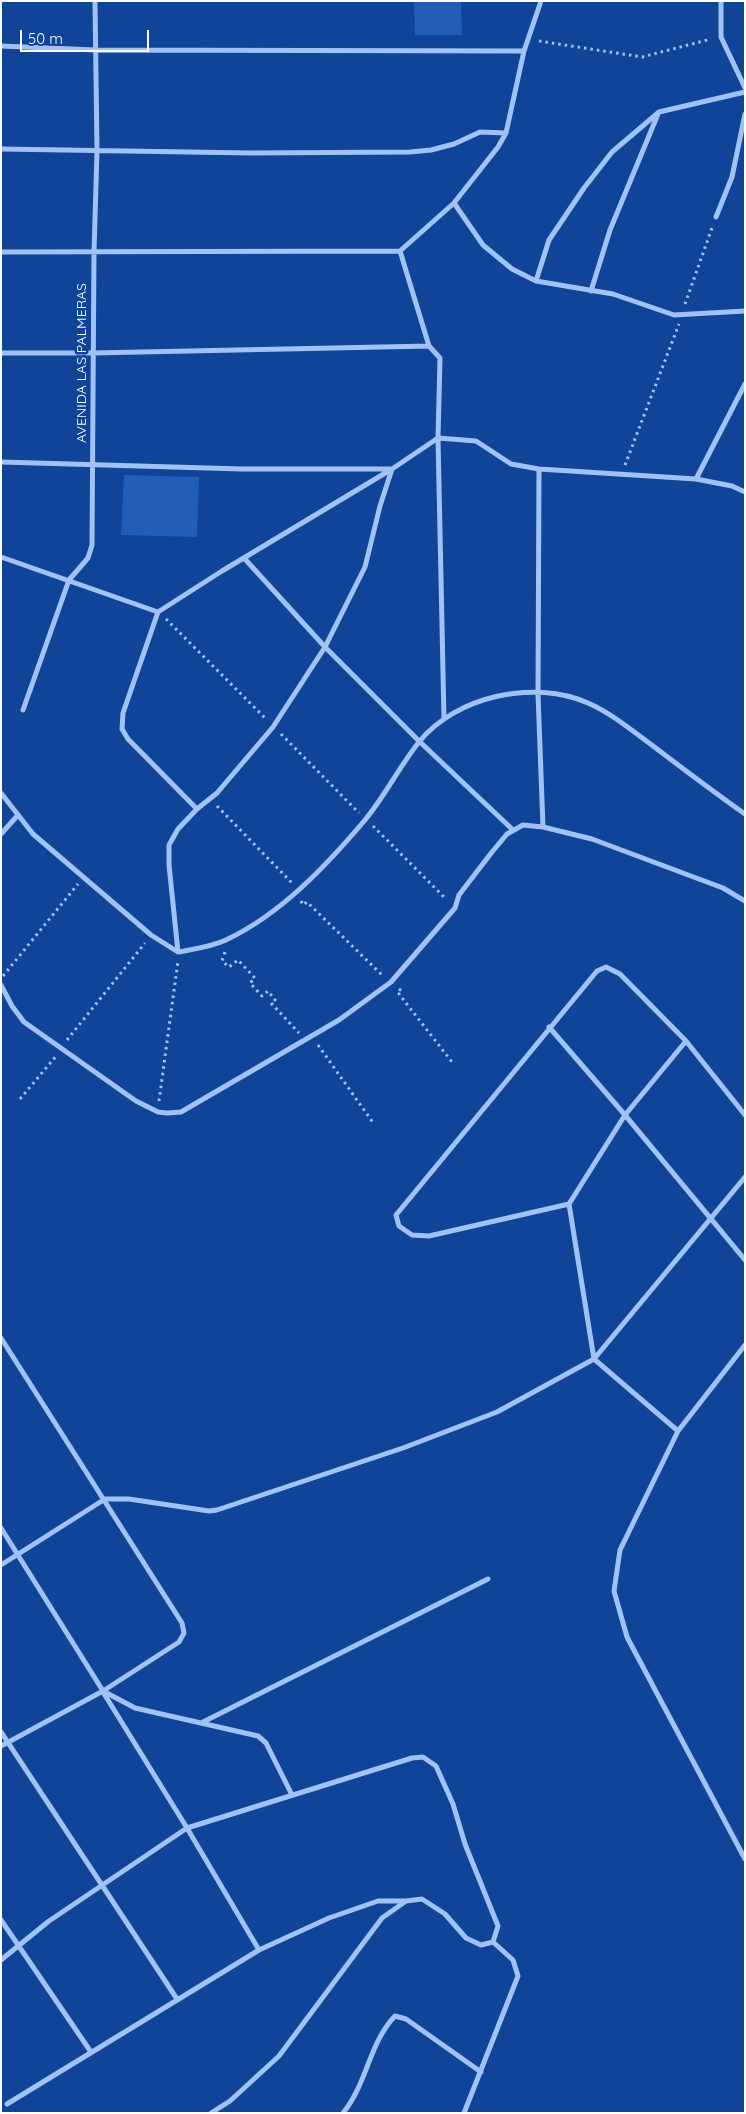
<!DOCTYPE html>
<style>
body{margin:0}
#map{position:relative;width:746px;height:2114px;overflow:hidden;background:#104498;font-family:Quicksand,sans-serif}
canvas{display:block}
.frame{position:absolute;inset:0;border:2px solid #fff;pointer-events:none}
.scale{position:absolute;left:20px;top:30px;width:129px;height:22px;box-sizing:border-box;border:2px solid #fff;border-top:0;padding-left:6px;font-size:15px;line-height:18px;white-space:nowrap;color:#fff;-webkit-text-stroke:4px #104498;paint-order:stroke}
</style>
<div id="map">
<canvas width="746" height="2114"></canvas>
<div class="frame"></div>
<div class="scale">50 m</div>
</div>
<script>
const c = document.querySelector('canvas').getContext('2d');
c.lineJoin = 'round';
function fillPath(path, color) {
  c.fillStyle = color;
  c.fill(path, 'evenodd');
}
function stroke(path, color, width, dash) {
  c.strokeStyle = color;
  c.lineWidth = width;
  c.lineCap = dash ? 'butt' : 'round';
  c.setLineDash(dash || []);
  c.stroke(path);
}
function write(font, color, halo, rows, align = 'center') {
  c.font = font + ' Quicksand,sans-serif';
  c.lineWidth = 5;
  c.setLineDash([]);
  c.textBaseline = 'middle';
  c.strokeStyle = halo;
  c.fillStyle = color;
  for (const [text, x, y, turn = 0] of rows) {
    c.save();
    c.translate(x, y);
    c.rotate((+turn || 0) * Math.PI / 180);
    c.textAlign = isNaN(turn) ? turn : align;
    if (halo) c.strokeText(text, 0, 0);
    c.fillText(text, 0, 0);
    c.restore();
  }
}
const green = new Path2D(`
 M414,1H461L462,35H415Z
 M124,475L199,477L197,537L121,535Z`);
const path = new Path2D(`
 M539,41L642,57L711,39
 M685,304L713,225
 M625,465L679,324
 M166,619L266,719
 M281,734L359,813
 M217,806L292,883
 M373,826L446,899
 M301,901L303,905L307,902L382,975
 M225,952L222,961L229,967L238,960L255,978L250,983L262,996L268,991L275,1000L271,1003L299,1033
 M3,976L78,884
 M399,989L402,991L399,994L452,1062
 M67,1040L145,943
 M318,1045L374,1124
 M20,1099L57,1055
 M159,1101L178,961`);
const street = new Path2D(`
 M721,1V37L745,88
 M1,46L95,50L524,51
 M1,149L251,153L410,152L431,150L454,144L480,132L506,133
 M454,203L483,245L512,269L536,281L613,294L674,315L745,311
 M716,217L732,177L745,114
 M400,251L429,346
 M1,252L400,251L454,203L498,147L506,133L524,51L541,1
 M536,281L549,240L584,188L612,152L659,112L745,92
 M591,291L610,230L658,114
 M1,353H93L429,346L440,358L438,438L392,469H242L1,462
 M539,469L538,694L543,827
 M696,479L745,384
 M1,557L158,612
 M244,558L325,647L419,741L513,830
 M23,710L69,580L88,558L92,545L94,252L97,151L95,1
 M444,719L438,438L476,441L511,464L539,469L696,479L732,486L745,492
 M1,793L33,834L151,935L178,952C194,949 211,947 226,940C281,914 326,866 365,820C385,796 399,767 419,742C456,696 534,679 588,703C613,714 635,733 657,749C686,771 715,793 745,814
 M197,809L128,739L122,729L123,713L158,612L222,571L392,469
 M1,834L18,815
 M178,952L169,865V845L178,829L197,809L217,793L273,727L325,647L365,567L380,506L392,469
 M1,985L12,1006L24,1022L136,1101L158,1112L167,1113L181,1112L339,1020L391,982L455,908L459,895L492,852L507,834L523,825L543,827L592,839L723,888L745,901
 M549,1027L625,1115L745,1260
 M569,1204L429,1236L412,1235L399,1226L396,1215L597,971L606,967L620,974L686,1041L745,1115
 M1,1338L182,1623L184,1633L179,1642L103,1691L1,1746
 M745,1345L678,1431L620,1550L614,1591L627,1637L745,1859
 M678,1431L594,1359L569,1204L625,1115L686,1041
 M1,1528L103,1691L135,1708L258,1736L266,1743L292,1795
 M1,1565L105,1499H129L209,1511L217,1510L403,1448L497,1412L594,1359L745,1177
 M103,1692L187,1828L259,1950
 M203,1722L488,1579
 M1,1732L177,1999
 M1,1920L91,2052
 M1,1960L49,1921L187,1828L412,1758L423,1757L436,1766L453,1804L465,1844L498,1926L493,1942L481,1945L466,1938L445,1914L422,1899L406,1901L382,1918L279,2056L230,2101L211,2113
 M7,2104L259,1950L329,1918L378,1901H406
 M343,2113C367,2084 369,2043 395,2016L406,2019L481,2072
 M464,2113L518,1976L513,1960L493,1942`);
const streetNames = [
 ["AVENIDA LAS PALMERAS",82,363,-90]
];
fillPath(green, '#225db8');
stroke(path, '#a1c2f4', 3, [2.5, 4]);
stroke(street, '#a1c2f4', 5);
write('14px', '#fff', '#104498', streetNames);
</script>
